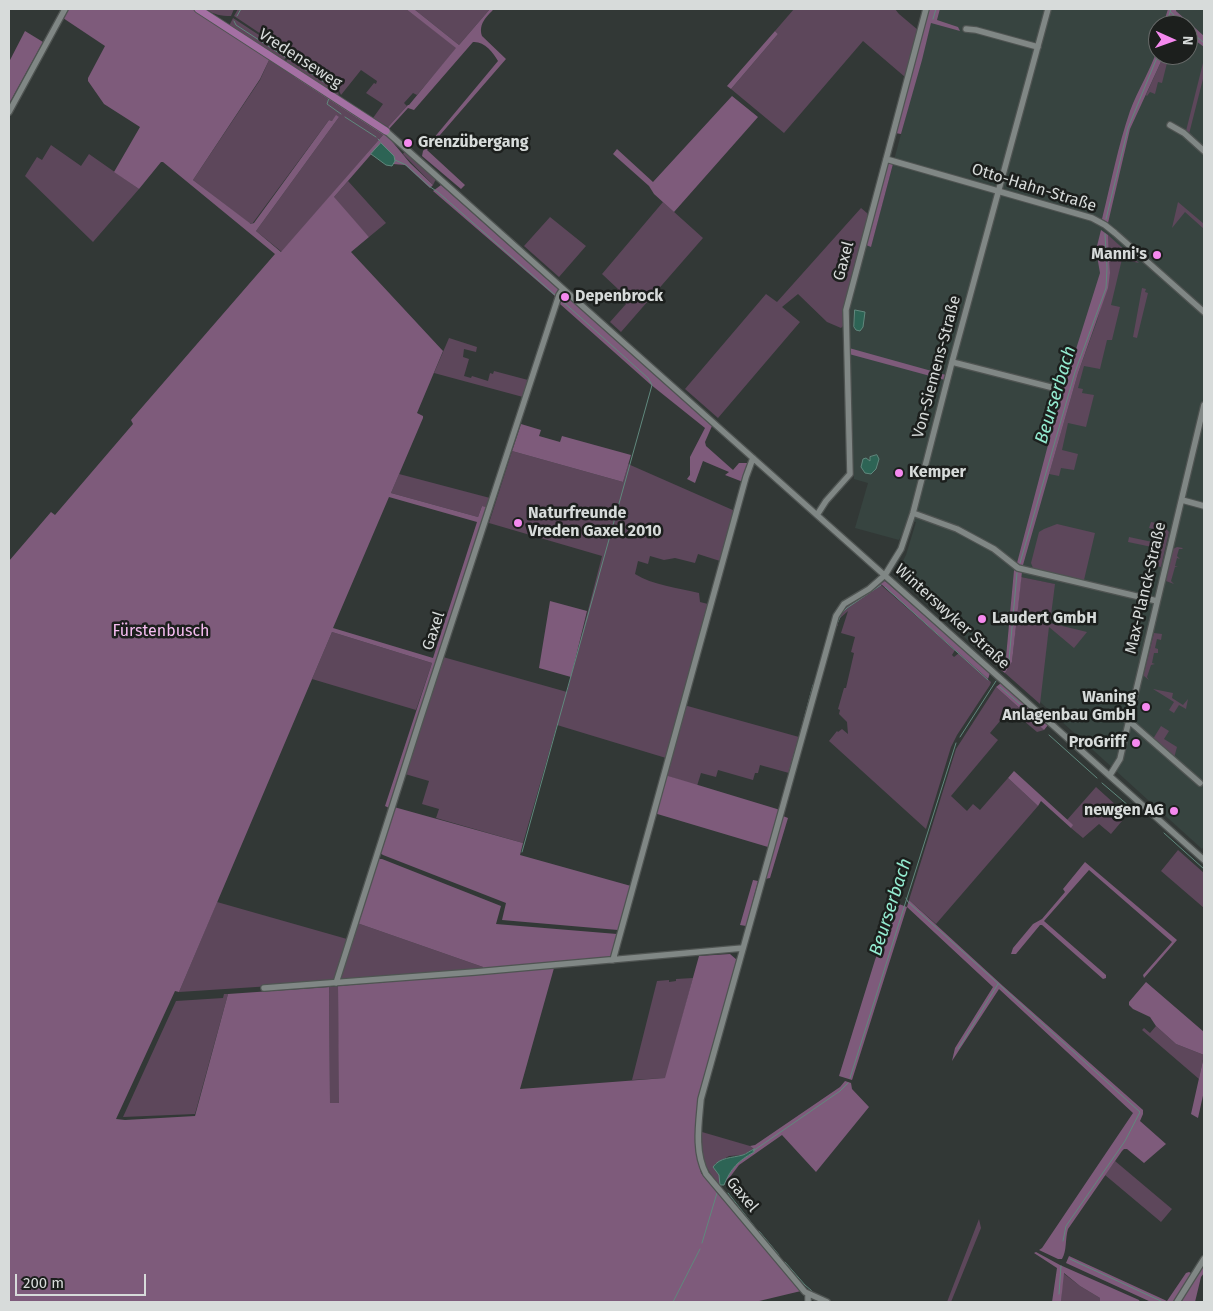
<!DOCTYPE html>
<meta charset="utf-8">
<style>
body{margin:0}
#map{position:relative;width:1213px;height:1311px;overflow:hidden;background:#323836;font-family:"Fira Sans",sans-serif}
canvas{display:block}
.frame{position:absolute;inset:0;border:10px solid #d7dbda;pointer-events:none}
.north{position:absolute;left:1148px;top:15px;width:50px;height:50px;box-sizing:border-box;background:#1c1f1d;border:1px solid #676a69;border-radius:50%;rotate:92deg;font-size:14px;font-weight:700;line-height:20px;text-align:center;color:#d7dbda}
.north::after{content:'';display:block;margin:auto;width:18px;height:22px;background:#f589ef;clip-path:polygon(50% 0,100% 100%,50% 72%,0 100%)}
.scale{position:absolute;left:15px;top:1274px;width:131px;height:22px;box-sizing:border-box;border:2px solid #d7dbda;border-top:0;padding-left:6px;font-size:15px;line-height:18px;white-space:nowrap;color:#d7dbda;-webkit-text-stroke:4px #1c1f1d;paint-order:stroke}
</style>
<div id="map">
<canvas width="1213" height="1311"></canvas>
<div class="frame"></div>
<div class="north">N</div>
<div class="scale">200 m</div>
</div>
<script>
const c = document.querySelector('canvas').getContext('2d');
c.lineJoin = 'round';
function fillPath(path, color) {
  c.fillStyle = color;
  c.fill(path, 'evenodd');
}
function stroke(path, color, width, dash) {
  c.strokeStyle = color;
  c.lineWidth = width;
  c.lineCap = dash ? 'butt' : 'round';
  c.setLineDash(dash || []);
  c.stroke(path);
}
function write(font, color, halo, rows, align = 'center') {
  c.font = font + ' "Fira Sans",sans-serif';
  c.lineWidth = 5;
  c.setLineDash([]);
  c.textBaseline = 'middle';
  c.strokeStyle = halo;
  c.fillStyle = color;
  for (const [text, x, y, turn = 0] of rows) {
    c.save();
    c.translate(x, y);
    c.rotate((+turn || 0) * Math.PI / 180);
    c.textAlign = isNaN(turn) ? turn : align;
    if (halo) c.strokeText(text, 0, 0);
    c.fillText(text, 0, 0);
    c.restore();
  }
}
const built = new Path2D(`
 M940,9H1204V846L1202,849L1039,701L1054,584L1021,577L1022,572L1014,570L1006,657L1001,670L897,577V573L906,555L916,522L908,521L899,540L855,528L868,483L854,479L848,317L866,245L871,246L931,22L936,24ZM1158,25H1188V55H1158Z`);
const green = new Path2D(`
 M206,9H234L231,16C220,16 215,15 206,9Z
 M238,9H406L457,48L417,95L413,93L404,103L407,106L388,127L373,118L383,104L366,93L374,83L376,84L377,81L361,70L341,95L336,84L234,16Z
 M414,9H490L459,45Z
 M794,9H895L899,14L918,30L905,77L863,41L784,133L731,89L778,34L775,31Z
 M233,18L288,54L284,60L229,26Z
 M290,55L334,85L338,91L339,97L285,63Z
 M1164,55H1169L1162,83L1158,82L1155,94L1150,92L1147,96L1146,95Z
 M270,58L296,74L294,77L383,135L282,252L256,231L339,117L332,121L329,120L252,224L249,223L193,180L260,80Z
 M1204,59V75L1189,134L1186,131Z
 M51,145L81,166L89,154L139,189L93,242L25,176L37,157L42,160Z
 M405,151L436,179L433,185L403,154Z
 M348,181L386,223L369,237L334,199V197Z
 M663,202L703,238L621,332L610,322L626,304L614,293L618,289L602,274Z
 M1178,202L1204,224V229L1185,212L1172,228Z
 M861,208L867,213L868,218L844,309L843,326L841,328L827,322L798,294L782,307L800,322L718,418L685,389L766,294L777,302Z
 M550,217L586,246L559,277L524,246Z
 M1108,235L1139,263L1122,259L1111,305L1120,307L1112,340H1107L1100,369L1084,366L1078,388L1083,389L1082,393L1094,395L1086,427L1068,423L1062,450L1078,454L1074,470L1061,468L1059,476L1049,474L1078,373L1097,321L1110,273Z
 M1142,288L1146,289L1145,292L1148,293L1137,338L1133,337Z
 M449,338L477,347L476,352L464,349L463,357L469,359L464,376L471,378L472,376L488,381L490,373L493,374L494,371L528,380L523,397L434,373Z
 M512,451L623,482L628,464L735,511L720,561L698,554L695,563L675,558L664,560L650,556L648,564L638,561L635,574C652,585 679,588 699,593L700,602L708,604L666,758L557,725L523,843L436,818L439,809L422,804L429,781L405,774L443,657L567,692L602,556L489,523Z
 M399,474L490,498L487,507L482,506L478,517L391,493Z
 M1151,522L1162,524L1169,532L1161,567L1148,564L1152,547L1128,542L1129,537L1157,543L1160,530L1149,528Z
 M1057,524L1095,533L1084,580L1033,568L1031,563L1039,532L1044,529Z
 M1177,547L1183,548L1182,549H1179L1177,556L1180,559L1177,558L1175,566L1178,567H1175L1171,581L1174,584L1166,581L1173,549Z
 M1021,577L1055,584L1050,623L1087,632L1074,648L1049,627L1040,704L1005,673L1012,662Z
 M883,580L885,581L881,585L955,650L952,655L954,657L959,653L991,682L990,685L957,735L951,747L926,829L829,741L837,731L838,732L842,729L848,734L847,722L839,714L840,710L838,709L844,688H846L854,653L851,652L855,637L841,633L848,611L838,620V626L835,625L840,610Z
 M332,632L432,663L416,710L312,679Z
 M1154,633L1162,634L1161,640L1157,639L1155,648L1158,649V653H1154L1152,663L1155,664L1151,665L1147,677L1149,680L1144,676V673Z
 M996,687L1044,730L1037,732L1010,709L990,733L998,740L951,796L967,811L973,804L980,810L1008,778L1038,806L936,924L909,900L956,749Z
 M1153,689L1173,693L1172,698L1183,705L1188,699L1186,709L1179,705L1174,713L1169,710L1174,702Z
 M684,705L799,737L789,773L760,765L758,773H755L753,780L718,770L716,777L701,773L697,786L665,775Z
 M1161,726L1169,731L1164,739L1177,747L1174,758L1153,739Z
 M1096,787L1127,815L1111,834L1099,824L1083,838L1071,828L1072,825L1067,820Z
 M1178,850L1204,873V908L1161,871Z
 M217,902L347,939L333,982L179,992Z
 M357,923L483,967V969L340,981L339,976Z
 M693,978L666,1078L632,1080L657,981L669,980V982L676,981V979Z
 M338,986L340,1103L330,1104L329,987Z
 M224,994H228L195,1114L123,1117L176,1001L223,998Z
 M1156,1026L1176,1044L1204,1055L1199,1079L1142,1030L1144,1028L1150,1033Z
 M702,1132L750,1146L754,1149L743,1155L729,1156L715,1164L714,1168L719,1175L720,1185C702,1165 702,1158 702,1132Z
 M1115,1161L1172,1209L1161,1222L1105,1175Z
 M979,1219L981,1228L951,1302H947Z
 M1063,1273L1080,1286L1100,1298V1302H1061Z`);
const forest = new Path2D(`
 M68,9H192L270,58L260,79L193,180L251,224L254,223L329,120L332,121L336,115L339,117L256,231L281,252L383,135L294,77L296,74L385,133L410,163L433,185L430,188L405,165L393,164L394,156L381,143L334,197L369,237L351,252L443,351L417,413L423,416V418L391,493L478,517L482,506L487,507L389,808L385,806L432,663L332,632L179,992L175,991L116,1119L125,1120L195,1116L228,994L329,987L330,1103H339L338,986L554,968L520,1089L665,1078L699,956L730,954L737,960L698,1100L696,1118L697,1156L701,1173L801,1291L755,1302H9V561L51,512L55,515L133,424L131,420L275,254L163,162H161L139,189L114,172L140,127L104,104L88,81V78L105,46L63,18ZM389,497L477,522L433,658L333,628Z
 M406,9H414L459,45L490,9H494C487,16 478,24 482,36L506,59L427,150L465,185L461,189L422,156L423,151L498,61C493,52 484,41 473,42L414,110L408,108L389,129L388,127L408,105H409L456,48Z
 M928,9H940L937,20L958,27L960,31L931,23L922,60L901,134L895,133Z
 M1168,9H1176V11L1204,36V47L1188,35V25H1175L1173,23L1172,25H1163Z
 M25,31L43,42L10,102L9,101V62Z
 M775,31L778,34L731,89L727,86Z
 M1158,47V55H1164L1130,129L1108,223L1102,219C1111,183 1118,146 1130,111C1138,89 1151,70 1158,47Z
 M732,96L758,117L674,212L654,194L649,186L613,154L617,149L653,182Z
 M887,164H893L871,247L866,245Z
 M441,185L558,289L556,297L433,191Z
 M1101,230L1108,235L1110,273L1108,288L1078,373L1023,565L1021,566L1017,563L1059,403L1100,273L1096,250Z
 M564,294L712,426L705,442L706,446L733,470L739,463H748L743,482L725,475L729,472L703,461L695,483L687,479L690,475V457L705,428L650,384L560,304Z
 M849,348L946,375L945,380L849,354Z
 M521,424L541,430L539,436L560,442L562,436L631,455L623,482L512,451Z
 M1014,570L1022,572L1012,662L1005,673L1001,670L1006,657Z
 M885,581L990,673L988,679L881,584Z
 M550,601L587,611L571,677L539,668Z
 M1001,683L1048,725L1044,730L996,687Z
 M1014,771L1071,823L1073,825L1071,828L1041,801L1038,806L1008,778Z
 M665,775L777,809L779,810L768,847L654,813Z
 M394,807L523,843L520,855L631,886L618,930L502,920L506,903L383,855L380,853Z
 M783,816L788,818L770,878L765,879Z
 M377,859H382L501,906L496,924L617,934L611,958L483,969V967L357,923Z
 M1085,862L1177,940L1144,978L1143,975L1172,942L1089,870L1044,921L1106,975V978L1103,979L1042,925H1040L1016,954H1011L1013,948L1033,924L1042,919L1065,892L1063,889Z
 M753,880L758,881L746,926L740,925Z
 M909,900L1003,986L1143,1110V1114L1140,1121L1166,1144L1144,1163L1127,1149H1124L1122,1151L1068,1229C1065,1239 1067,1251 1062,1259H1058L1039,1250L1042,1248L1133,1113L999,989L952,1061L955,1048L993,987L907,907L852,1080L839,1076L875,960L896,903L907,907Z
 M1146,982L1204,1032V1055L1176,1044L1156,1026L1150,1017L1133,1009L1129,1005V1002Z
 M1204,1056V1091L1198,1118L1191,1114Z
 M845,1081L851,1083L852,1089L869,1107L816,1172L782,1135L739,1165L724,1185C731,1168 738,1161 754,1152V1149L750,1146L755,1145L840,1087Z
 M1036,1252L1060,1265L1139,1300L1140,1302H1100V1298L1080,1286L1064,1273L1061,1302H1052L1057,1268L1034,1253Z
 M1069,1256L1167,1301L1186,1273L1189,1272L1193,1274L1175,1302H1151L1066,1263Z
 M1204,1265V1273L1201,1277L1195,1302H1180Z`);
const water = new Path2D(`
 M381,143L394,156L395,161L392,166L386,165L371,154Z
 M855,310L865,312L863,327L860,331L856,330L854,327Z
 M877,455L879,459L876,469L871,474L865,473L861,467L863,459L866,458L870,461V457Z
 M754,1149V1152C738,1161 731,1168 724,1185H720L719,1175L713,1167C720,1157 732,1158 743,1155C746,1154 750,1151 754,1149Z`);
const stream = new Path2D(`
 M1170,11L1183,25
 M237,16L241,9
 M933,19L936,9
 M234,21L236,25L285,57
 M1166,25L1171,9
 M1188,29L1204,43
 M289,59L333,88V92
 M329,98L327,104L341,114
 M345,117L376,137
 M378,139L380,141
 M395,160L406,165L429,186L439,193L555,295
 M1106,219L1128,128L1158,55
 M1020,563L1075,372L1106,288L1107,268L1105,234
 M885,587L988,680
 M838,622L841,614L847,608L881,585
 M1004,670L1009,660L1017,573
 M1000,687L1027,710
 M800,734L813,685
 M1049,735L1097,778
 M960,737L996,681
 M790,769L799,738
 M1102,783L1129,806
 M1164,833L1204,869
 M522,852L652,385L648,378L560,299
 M906,898L908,902L1140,1112L1125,1141L1066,1226L1063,1241
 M958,1049L998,984
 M850,1078L956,743
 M753,1151L840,1091L848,1083
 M728,1193L754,1226
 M759,1231L779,1255
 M702,1243L717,1193
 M1070,1259L1163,1302
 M785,1262L805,1285L812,1291
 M1059,1294L1061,1266
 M673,1302L700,1249`);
const minor = new Path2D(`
 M966,29L976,30L1038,47
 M9,112L65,9
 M1170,125L1184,133L1204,151
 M386,131L1204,860
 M886,159L1092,218L1105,225L1115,233L1204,312
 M952,362L1058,389
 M1182,500L1204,506
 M913,513L957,529L994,549L1018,568L1157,601
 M817,515L826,501L850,474L846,310L926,9
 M1129,721L1200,783
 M1110,775L1120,759L1125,737L1204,405
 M613,960L746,477L753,458
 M336,983L419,723L559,295L563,289
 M264,988L475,972L743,948
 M808,1302V1295
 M827,1302L805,1292L706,1174C694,1151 699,1123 701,1099L836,616L844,604L869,589L885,575L901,549L913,513L952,362L1048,9
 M1177,1302L1204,1259`);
const major = new Path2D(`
 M198,9L386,131`);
const markers = [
 [408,143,5,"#f589ef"],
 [1157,255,5,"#f589ef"],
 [565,297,5,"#f589ef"],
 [899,473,5,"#f589ef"],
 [518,523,5,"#f589ef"],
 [982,619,5,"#f589ef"],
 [1146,707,5,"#f589ef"],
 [1136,743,5,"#f589ef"],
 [1174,811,5,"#f589ef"]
];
const streetNames = [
 ["Vredenseweg",300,59,33],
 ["Otto-Hahn-Straße",1034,188,17],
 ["Gaxel",844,261,-75],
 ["Von-Siemens-Straße",937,367,-75],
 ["Max-Planck-Straße",1146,588,-77],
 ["Winterswyker Straße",952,617,42],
 ["Gaxel",434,631,-72],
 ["Gaxel",742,1195,50]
];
const poiNames = [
 ["Grenzübergang",418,143],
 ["Manni's",1147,255,"right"],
 ["Depenbrock",575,297],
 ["Kemper",909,473],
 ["Naturfreunde",528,514],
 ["Vreden Gaxel 2010",528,532],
 ["Laudert GmbH",992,619],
 ["Waning",1136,698,"right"],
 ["Anlagenbau GmbH",1136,716,"right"],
 ["ProGriff",1126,743,"right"],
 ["newgen AG",1164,811,"right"]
];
const parkNames = [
 ["Fürstenbusch",161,632]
];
const waterNames = [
 ["Beurserbach",1056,395,-73],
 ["Beurserbach",891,907,-72]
];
fillPath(built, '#374440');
fillPath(green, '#5d475b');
fillPath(forest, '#7e5b7b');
fillPath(water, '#2d6455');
stroke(water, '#60887d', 1);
stroke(stream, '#60887d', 1);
stroke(minor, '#4f5452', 8);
stroke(major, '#4f5452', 9);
stroke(minor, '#808785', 5.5);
stroke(major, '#a470a3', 7);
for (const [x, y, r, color] of markers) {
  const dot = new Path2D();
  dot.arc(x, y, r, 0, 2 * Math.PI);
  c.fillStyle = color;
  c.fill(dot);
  stroke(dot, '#1c1f1d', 2);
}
write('16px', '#d7dbda', '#1c1f1d', streetNames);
write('bold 16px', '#d7dbda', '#1c1f1d', poiNames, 'left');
write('16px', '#f7bef2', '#1c1f1d', parkNames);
write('italic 18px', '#93ebd0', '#1c1f1d', waterNames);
</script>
